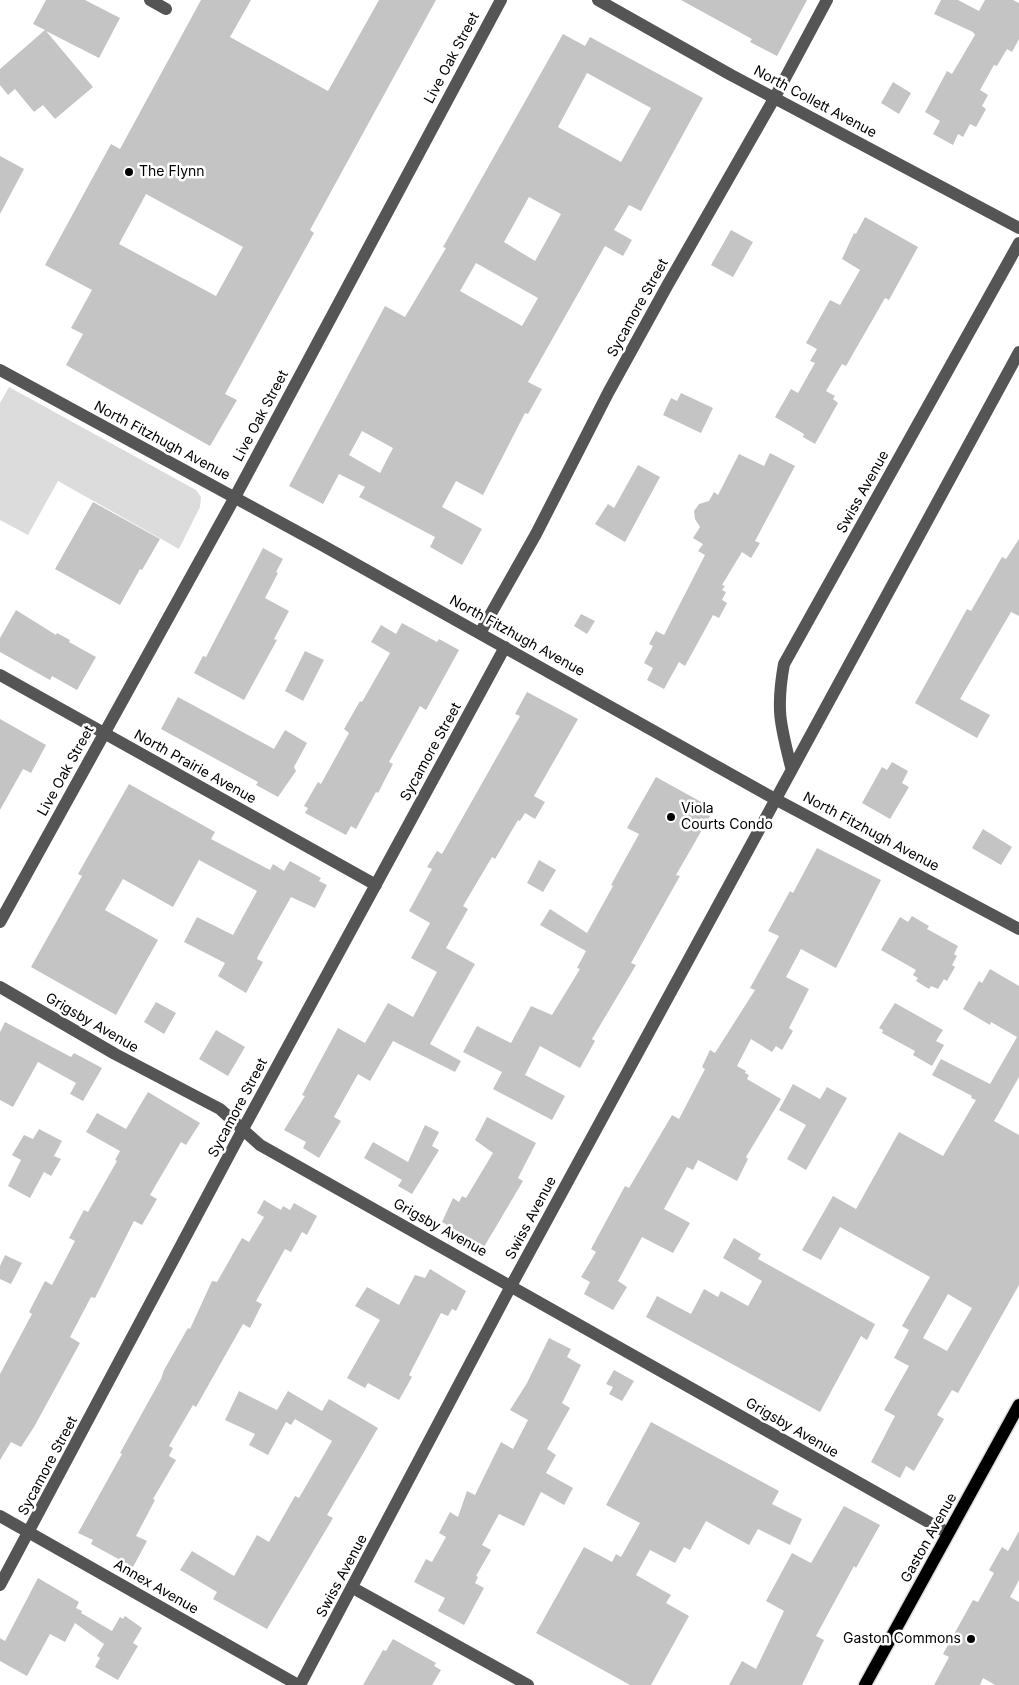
<!DOCTYPE html>
<style>
body{margin:0}
canvas{display:block;background:#fff}
</style>
<canvas width="1019" height="1685"></canvas>
<script>
const c = document.querySelector('canvas').getContext('2d');
c.lineJoin = 'round';
function fillPath(path, color) {
  c.fillStyle = color;
  c.fill(path, 'evenodd');
}
function stroke(path, color, width, dash) {
  c.strokeStyle = color;
  c.lineWidth = width;
  c.lineCap = dash ? 'butt' : 'round';
  c.setLineDash(dash || []);
  c.stroke(path);
}
function write(font, color, halo, rows, align = 'center') {
  c.font = font + ' Inter,sans-serif';
  c.lineWidth = 5;
  c.setLineDash([]);
  c.textBaseline = 'middle';
  c.strokeStyle = halo;
  c.fillStyle = color;
  for (const [text, x, y, turn = 0] of rows) {
    c.save();
    c.translate(x, y);
    c.rotate((+turn || 0) * Math.PI / 180);
    c.textAlign = isNaN(turn) ? turn : align;
    if (halo) c.strokeText(text, 0, 0);
    c.fillText(text, 0, 0);
    c.restore();
  }
}
const green = new Path2D(`
 M9,387L196,490L201,497L200,507L179,549L58,481L28,535L0,520V403Z`);
const building = new Path2D(`
 M46,0H85L120,18L99,58L46,31L93,87L55,119L43,105L34,112L15,89L8,95L0,85V69L45,30L33,24Z
 M201,0H251L230,37L328,91L379,0H436L310,230L314,233L225,394L237,400L210,446L66,365L83,334L71,328L92,290L45,265L111,144L120,149ZM146,194L243,247L216,296L119,244Z
 M681,0H807L777,56L750,42L752,39Z
 M941,0H958L979,11L985,0H1013L1019,3V39L1012,52L1007,49L997,66L994,65L980,90L988,95L982,106L986,109L976,127L970,124L963,137L958,134L953,145L933,134L940,121L925,112L947,71L952,74L975,35L973,32L934,14Z
 M563,34L585,46L590,37L703,98L641,211L629,205L614,230L632,240L623,256L605,246L528,382L542,389L528,414L525,413L483,495L456,481L442,507L482,529L462,565L430,547L435,537L359,497L365,487L339,474L323,504L289,486L385,306L405,317L446,248L443,247ZM587,73L651,108L621,162L558,127ZM529,197L561,214L535,261L504,242ZM476,263L538,298L522,326L460,291ZM362,431L393,448L380,473L349,455Z
 M893,82L911,93L899,114L881,103Z
 M0,156L24,169L0,214Z
 M865,217L918,247L889,300L885,298L846,366L842,364L826,391L835,396L833,399L838,403L815,444L803,437L804,434L775,417L791,389L798,393L815,363L810,361L817,349L806,343L830,300L840,305L860,270L842,259L854,233L856,234Z
 M731,230L753,242L733,277L711,265Z
 M681,393L713,408L701,433L663,415L671,398L677,401Z
 M770,453L795,466L755,541L760,543L751,558L742,552L722,585L725,586L722,590L726,592L722,600L727,603L719,618L713,615L685,666L679,662L664,689L647,680L653,668L644,663L653,646L649,644L656,631L664,635L705,555L698,551L703,544L693,538L700,527L695,519L694,511L699,504L709,501L714,492L718,495L739,454L764,466Z
 M638,465L660,477L625,542L595,524L608,504L614,508Z
 M93,502L160,539L142,570L140,569L120,605L55,569Z
 M1019,539V616L1011,612L960,699L990,715L977,738L915,703L967,609L971,611L1002,557L1006,559Z
 M263,548L283,559L276,572L278,573L265,598L289,611L274,639L277,640L244,700L194,673L203,656L206,657Z
 M16,610L56,635L57,633L70,640L69,642L96,657L77,690L52,676L50,680L0,652V638Z
 M581,614L595,621L587,634L574,626Z
 M402,623L437,642L439,639L459,650L426,710L420,706L389,762L393,764L378,793L376,792L356,829L351,826L346,835L305,813L308,808L304,806L318,782L321,784L349,733L344,729L360,701L362,702L390,653L371,642L381,625L396,634Z
 M305,651L324,660L303,701L285,691Z
 M527,692L578,719L534,796L545,802L535,819L525,813L520,821L518,820L495,859L492,857L463,906L468,909L446,948L475,964L430,1044L461,1061L455,1072L393,1041L370,1081L358,1074L334,1117L341,1121L319,1158L303,1148L306,1142L284,1130L305,1096L302,1095L338,1028L365,1043L388,1003L413,1017L437,972L411,958L430,923L409,911L432,869L427,867L437,851L442,854L520,716L515,714Z
 M178,697L274,749L285,730L307,743L294,767L296,771L278,797L256,785L258,782L161,729Z
 M0,719L46,745L31,773L23,769L0,810Z
 M892,762L908,771L902,783L909,787L890,819L862,803L882,767L887,770Z
 M656,777L714,809L676,875L680,876L631,963L636,965L592,1039L595,1041L580,1068L540,1046L525,1075L565,1096L552,1120L493,1089L502,1072L463,1052L477,1026L511,1043L531,1006L552,1015L580,969L577,968L586,951L540,925L550,909L587,933L613,886L611,885L639,834L627,828Z
 M129,784L215,832L211,839L270,870L273,864L284,871L290,861L321,878L319,881L327,885L315,908L291,897L258,956L257,959L263,962L246,993L218,976L225,963L184,942L197,917L233,935L257,891L199,860L173,907L123,879L105,910L158,940L116,1015L31,967L82,876L78,874Z
 M983,829L1012,847L1001,865L972,848Z
 M817,848L881,880L836,968L801,949L786,977L809,989L789,1028L793,1031L782,1050L776,1046L772,1052L751,1039L737,1066L746,1071L745,1073L749,1075L747,1079L781,1099L746,1157L748,1159L737,1181L698,1160L693,1170L687,1167L664,1209L690,1223L673,1253L642,1237L618,1281L627,1287L613,1310L584,1294L590,1282L581,1277L596,1252L591,1249L625,1186L629,1188L672,1115L679,1119L705,1069L702,1067L710,1050L715,1053L755,990L750,988L779,936L768,931L790,891L793,893Z
 M539,860L556,870L543,892L527,883Z
 M912,916L929,926L927,929L958,946L954,954L957,956L952,965L955,967L947,981L944,979L938,989L931,986L929,989L916,981L918,978L913,975L916,970L881,950L900,917L908,922Z
 M990,969L1019,986V1077L994,1121L1019,1135V1285L958,1393L952,1390L937,1415L944,1419L914,1471L906,1466L900,1478L871,1462L895,1416L884,1410L909,1366L894,1358L909,1330L902,1326L930,1277L840,1227L821,1260L802,1250L833,1196L856,1209L899,1132L943,1156L976,1100L971,1098L972,1096L932,1075L941,1059L990,1084L1017,1037L991,1022L990,1025L963,1009L979,981L982,983ZM948,1294L972,1308L947,1351L923,1338Z
 M156,1002L176,1013L164,1034L144,1022Z
 M895,1003L943,1030L936,1041L944,1045L932,1066L913,1055L915,1051L882,1033L883,1030L879,1028Z
 M5,1022L71,1057L74,1053L102,1068L83,1101L70,1094L76,1083L38,1062L13,1107L0,1100V1032Z
 M216,1030L245,1047L228,1076L199,1059Z
 M793,1084L820,1099L827,1087L847,1098L806,1170L787,1159L806,1125L779,1110Z
 M148,1092L200,1123L186,1145L181,1142L150,1195L157,1199L142,1225L134,1221L95,1298L91,1297L70,1337L80,1343L34,1427L21,1447L11,1442L0,1460V1374L32,1314L29,1312L45,1281L52,1285L75,1241L69,1238L84,1210L88,1212L117,1161L115,1160L120,1151L86,1132L97,1113L126,1129Z
 M487,1117L536,1143L518,1178L523,1181L484,1247L442,1222L453,1198L459,1202L462,1196L466,1198L493,1153L475,1140Z
 M425,1125L439,1132L432,1146L439,1150L412,1194L398,1186L402,1180L364,1158L373,1142L408,1162Z
 M39,1129L62,1141L54,1156L61,1159L51,1176L44,1172L30,1198L8,1186L21,1160L12,1155L24,1135L33,1139Z
 M264,1200L281,1210L283,1206L290,1210L294,1203L317,1216L307,1235L302,1232L291,1252L285,1249L256,1301L262,1304L250,1328L243,1324L196,1407L193,1405L169,1446L173,1448L169,1456L176,1460L153,1499L155,1500L136,1536L147,1541L133,1567L91,1544L93,1540L78,1533L122,1454L120,1453L161,1379L164,1370L188,1328L190,1329L212,1281L217,1282L242,1238L249,1242L264,1217L257,1213Z
 M734,1238L761,1254L758,1259L875,1324L867,1340L861,1336L820,1412L646,1317L657,1296L691,1314L704,1289L718,1297L721,1291L748,1306L762,1281L723,1258Z
 M5,1255L22,1263L11,1284L0,1279V1266Z
 M430,1269L466,1291L456,1311L452,1309L448,1316L441,1313L409,1375L412,1377L399,1400L368,1383L365,1388L347,1378L380,1320L355,1306L367,1287L399,1305L415,1275L425,1278Z
 M549,1338L571,1349L567,1357L581,1365L562,1403L570,1408L547,1449L556,1455L546,1473L573,1488L564,1505L541,1492L524,1526L499,1514L482,1545L491,1550L476,1576L478,1577L475,1583L484,1588L464,1625L438,1611L445,1598L414,1582L426,1559L432,1562L446,1537L439,1533L450,1512L458,1517L467,1491L475,1495L501,1442L513,1449L528,1420L510,1410L527,1383Z
 M614,1370L634,1381L622,1401L609,1394L613,1387L606,1384Z
 M239,1391L277,1410L288,1391L322,1411L329,1399L378,1428L327,1515L333,1518L267,1629L213,1599L217,1592L180,1570L192,1551L234,1576L257,1535L269,1542L295,1496L299,1498L332,1441L295,1419L291,1425L286,1422L268,1455L249,1445L255,1434L225,1420Z
 M651,1422L779,1491L772,1504L802,1519L790,1545L758,1529L749,1545L706,1521L690,1550L684,1547L675,1563L650,1550L636,1575L671,1595L666,1603L689,1616L651,1685H630L536,1633L584,1547L612,1562L616,1554L621,1557L640,1523L606,1505Z
 M844,1506L880,1525L856,1568L854,1566L816,1636L824,1640L802,1685H729L742,1661L756,1669L784,1611L766,1601L792,1553L811,1563Z
 M1019,1531V1580L1010,1597L1019,1602V1685H995L983,1678L980,1685H934L949,1657L943,1654L973,1600L978,1602L994,1573L989,1570L1002,1547L1008,1551Z
 M38,1578L79,1602L76,1608L82,1611L81,1613L112,1631L120,1617L123,1619L125,1616L142,1628L133,1643L138,1646L118,1680L95,1667L100,1658L97,1656L104,1644L75,1623L65,1642L50,1634L27,1676L0,1661V1638L5,1641Z
 M393,1639L436,1663L434,1666L441,1670L432,1685H363L383,1650L386,1651Z`);
const minor = new Path2D(`
 M150,0L166,9
 M598,0L731,75L1019,228
 M0,370L320,544L775,799L1019,929
 M480,633L536,534L608,393L667,286L775,97L827,0
 M0,675L376,885
 M791,767C780,724 776,708 784,664L1019,243
 M0,922L235,497L501,0
 M0,987L115,1054L220,1109L260,1145L948,1533
 M0,1516L298,1685
 M0,1585L243,1129L505,647
 M353,1588L528,1685
 M300,1685L511,1286L1019,352`);
const major = new Path2D(`
 M865,1685L1019,1405`);
const markers = [
 [129,172,5,"#000"],
 [671,817,5,"#000"],
 [971,1639,5,"#000"]
];
const streetNames = [
 ["Live Oak Street",452,58,-62],
 ["North Collett Avenue",815,102,28],
 ["Sycamore Street",638,308,-61],
 ["Live Oak Street",261,416,-62],
 ["North Fitzhugh Avenue",162,441,28],
 ["Swiss Avenue",863,492,-61],
 ["North Fitzhugh Avenue",517,636,29],
 ["Sycamore Street",431,752,-61],
 ["North Prairie Avenue",195,767,29],
 ["Live Oak Street",66,771,-61],
 ["North Fitzhugh Avenue",871,832,28],
 ["Grigsby Avenue",92,1023,30],
 ["Sycamore Street",238,1108,-62],
 ["Swiss Avenue",531,1218,-62],
 ["Grigsby Avenue",440,1228,29],
 ["Grigsby Avenue",792,1428,30],
 ["Sycamore Street",48,1466,-62],
 ["Gaston Avenue",929,1538,-61],
 ["Swiss Avenue",342,1576,-62],
 ["Annex Avenue",156,1587,30]
];
const poiNames = [
 ["The Flynn",139,172],
 ["Viola",681,809],
 ["Courts Condo",681,825],
 ["Gaston Commons",961,1639,"right"]
];
fillPath(green, '#dcdcdc');
fillPath(building, '#c4c4c4');
stroke(major, '#dbdbdb', 15);
stroke(minor, '#555', 12);
stroke(major, '#000', 12);
for (const [x, y, r, color] of markers) {
  const dot = new Path2D();
  dot.arc(x, y, r, 0, 2 * Math.PI);
  c.fillStyle = color;
  c.fill(dot);
  stroke(dot, '#fff', 2);
}
write('14px', '#000', '#fff', streetNames);
write('14px', '#000', '#fff', poiNames, 'left');
</script>
